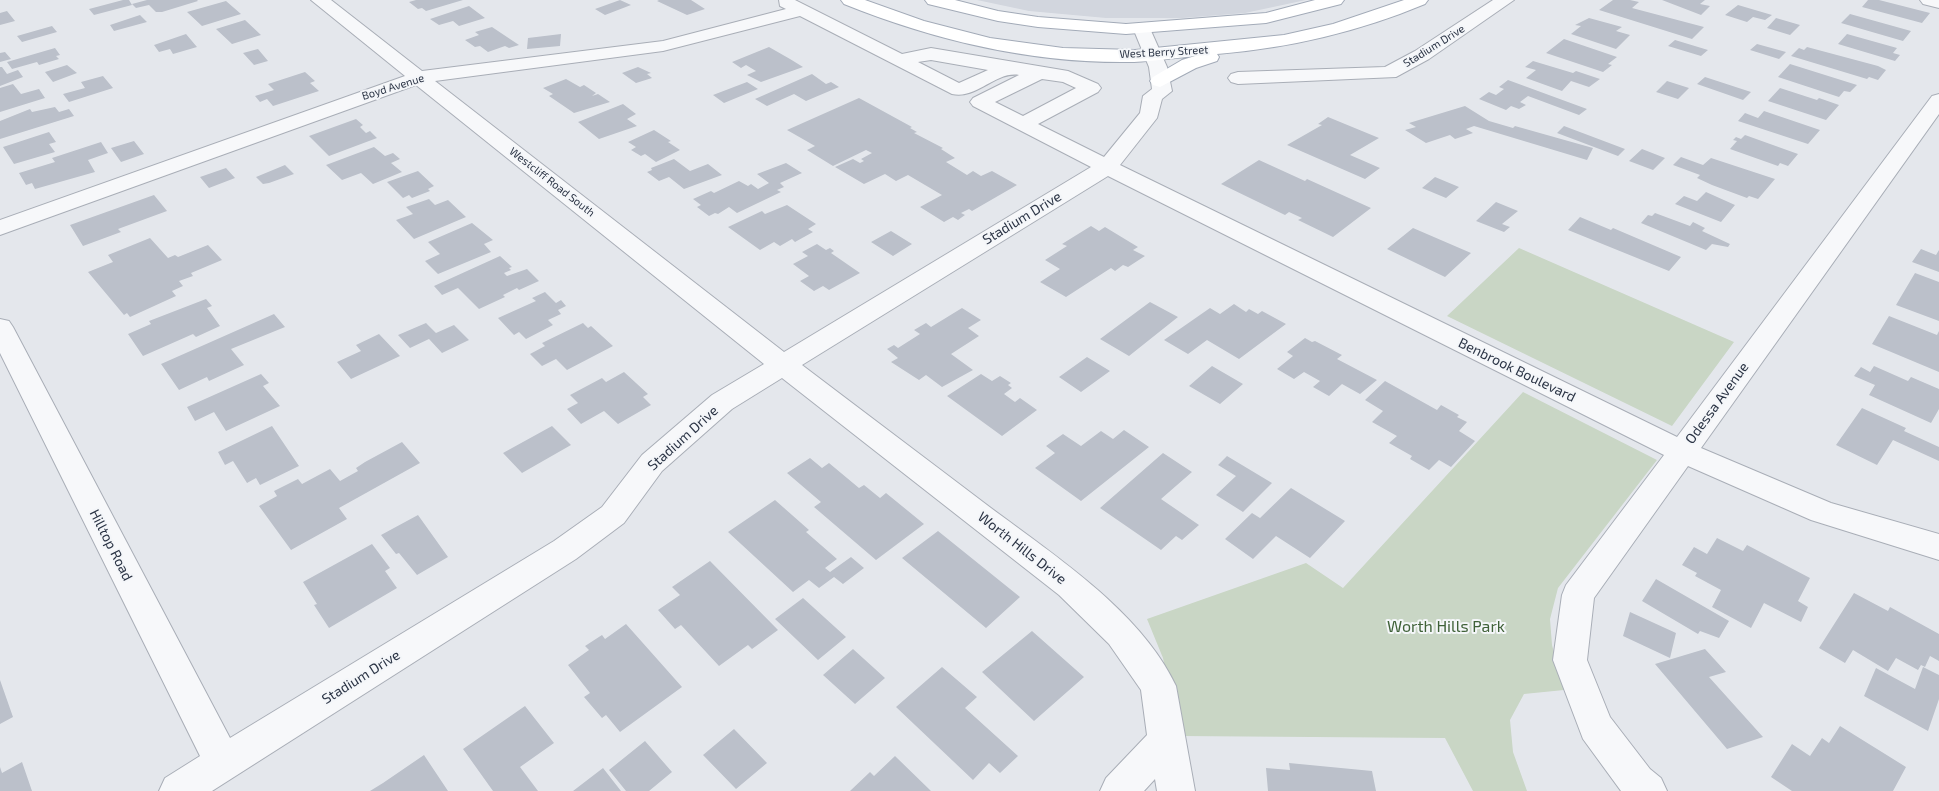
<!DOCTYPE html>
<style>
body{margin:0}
canvas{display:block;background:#e4e7ec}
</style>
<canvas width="1939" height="791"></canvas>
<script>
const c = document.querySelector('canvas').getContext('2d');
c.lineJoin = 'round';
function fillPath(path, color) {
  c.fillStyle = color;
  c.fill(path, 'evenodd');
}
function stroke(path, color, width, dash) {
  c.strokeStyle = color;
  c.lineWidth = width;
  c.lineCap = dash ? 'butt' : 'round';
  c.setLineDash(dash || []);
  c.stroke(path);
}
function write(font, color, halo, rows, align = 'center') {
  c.font = font + ' "Exo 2",sans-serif';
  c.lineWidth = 4;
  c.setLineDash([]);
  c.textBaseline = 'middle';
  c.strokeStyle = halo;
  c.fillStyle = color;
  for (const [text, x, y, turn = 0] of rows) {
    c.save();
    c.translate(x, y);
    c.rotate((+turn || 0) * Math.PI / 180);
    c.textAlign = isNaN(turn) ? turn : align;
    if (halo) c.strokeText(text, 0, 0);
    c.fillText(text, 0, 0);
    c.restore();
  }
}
const built = new Path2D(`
 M977,0H1306L1245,13L1182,18H1106L1029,11Z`);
const green = new Path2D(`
 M1519,248L1734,342L1672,426L1447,316Z
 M1523,392L1657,460L1558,588L1550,619L1552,645L1564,690L1524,694L1510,720L1513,752L1527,791H1473L1445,738L1179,736L1163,658L1147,619L1306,563L1343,588Z`);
const building = new Path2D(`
 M123,0H129L132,5L94,15L89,9Z
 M147,0H197L198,1L162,12H156L149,5L136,8L132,4Z
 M416,0H463L426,11L422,8L418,9L409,2Z
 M620,0L631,5L605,15L595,9Z
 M659,0H691L705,9L687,15L657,1Z
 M1613,0H1630L1639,2L1632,8L1704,27L1692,39L1599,10Z
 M1662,0H1705L1700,4L1710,6L1701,15Z
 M1868,0H1879L1930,13L1922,23L1862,7Z
 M226,1L241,14L202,26L187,12Z
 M1738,5L1772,15L1765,20L1753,17L1747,22L1725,15Z
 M469,6L485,18L459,26L453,21L439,25L430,19Z
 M7,11L15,21L0,25V13Z
 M1850,14L1911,31L1903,41L1841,23Z
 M140,15L147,22L114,31L110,25Z
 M1589,18L1622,27L1616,31L1630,35L1616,49L1571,34L1581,26L1575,25Z
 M1776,18L1800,25L1790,35L1767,28Z
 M245,20L261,35L232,44L216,29Z
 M52,26L57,32L22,42L17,36Z
 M492,27L519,45L509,48L505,46L488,52L480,46L475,47L465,40L479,35L475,32Z
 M186,34L197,47L173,54L170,49L159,52L154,45Z
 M561,34L560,46L527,49L528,38Z
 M1847,34L1897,48L1893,53L1900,55L1895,61L1838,44Z
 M1564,39L1617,57L1608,64L1612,65L1603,72L1546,53Z
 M1675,40L1708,50L1701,56L1668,46Z
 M1757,44L1786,52L1779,59L1750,50Z
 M769,47L790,59L803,67L761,82L747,75L756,71L746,65L741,68L732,62Z
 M1807,47L1878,66L1886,70L1878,80L1869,77L1867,79L1791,56L1799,48L1804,50Z
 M55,48L60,55L56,56L59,59L39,65L37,62L12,69L7,62Z
 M258,49L268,61L254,65L243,53Z
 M5,52L11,59L0,62V53Z
 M1533,61L1573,73L1576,71L1600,79L1589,87L1571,81L1562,91L1526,78L1536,70L1525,67Z
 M1790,64L1857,85L1850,92L1844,91L1839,97L1778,77Z
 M67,65L77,73L53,82L45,72Z
 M0,67H2L7,74L18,70L23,77L0,86Z
 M638,67L651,73L647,74L652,78L636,83L622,73Z
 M305,72L315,81L310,83L319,91L273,106L267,99L260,102L255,96L274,90L268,84Z
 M812,74L826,84L831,82L839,87L806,101L794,94L767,106L755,99Z
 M103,76L113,88L69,102L63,94L85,88L81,82Z
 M1705,77L1751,92L1743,100L1697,84Z
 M566,79L580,87L584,85L596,93L592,96L598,94L610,102L574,113L549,96L553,94L543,88Z
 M1508,80L1587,109L1579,115L1528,96L1520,102L1526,105L1519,109L1511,106L1506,110L1479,99L1489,92L1496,95L1504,89L1499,87Z
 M1667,81L1689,88L1678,99L1656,92Z
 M747,82L758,89L724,103L713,95Z
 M13,84L21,94L39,89L45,98L0,112V88Z
 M1780,88L1817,100L1819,98L1839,105L1826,120L1768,101Z
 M859,98L912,127L910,128L917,132L914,133L943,148L941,149L955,158L946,162L967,175L973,171L981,176L992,171L1017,185L972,211L969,209L961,213L965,215L958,220L953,217L944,222L920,207L942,195L908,175L896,181L885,174L864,184L835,167L853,159L860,163L864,161L861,159L872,153L866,150L833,166L807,150L815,146L787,130Z
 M623,104L636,114L627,119L637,126L599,139L578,122Z
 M1465,106L1489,121L1513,128L1515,126L1593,148L1587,160L1474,126L1466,129L1473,133L1455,139L1450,135L1426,143L1405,130L1416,127L1409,123Z
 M55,107L59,112L69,109L74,116L0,139V121L30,109L32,112Z
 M1764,111L1820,130L1808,144L1738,121L1745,113L1758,118Z
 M1328,117L1379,138L1350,155L1380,168L1365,179L1287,145L1322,125L1318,124Z
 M356,119L363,125L360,127L366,133L370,131L377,138L329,156L309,136Z
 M1564,126L1625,149L1618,156L1557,133Z
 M654,130L671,141L668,142L680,150L656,162L645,154L641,156L631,150L636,147L628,142Z
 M49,132L56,142L49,144L55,152L14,164L3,147Z
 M1745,135L1798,154L1788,166L1780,163L1778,166L1730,149L1737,141L1733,140L1736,137L1741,139Z
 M134,141L144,154L121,162L111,148Z
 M101,142L108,153L88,160L95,172L35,189L32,183L26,185L19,173L55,162L52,158Z
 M374,147L385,156L393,153L400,159L391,163L402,172L373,184L361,173L342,180L326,165Z
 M1642,149L1665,158L1653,170L1629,161Z
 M1681,157L1703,165L1711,158L1775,179L1758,199L1749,196L1747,198L1712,185L1697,178L1700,175L1673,165Z
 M674,159L690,171L708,164L722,175L684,189L669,177L659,181L647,172L652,170L651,168Z
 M1259,160L1305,181L1307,179L1371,208L1333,237L1298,220L1302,218L1289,212L1285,215L1221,184Z
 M786,163L802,173L780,183L784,187L777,190L781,192L737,213L729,207L718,214L715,213L709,216L697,207L701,205L693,199L711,191L714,193L739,181L748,186L751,184L758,189L769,183L757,174Z
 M285,165L294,174L269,183L263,184L256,177Z
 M226,168L235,178L209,188L200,177Z
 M418,171L434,186L428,189L430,191L412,198L409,195L403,198L387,182Z
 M1435,177L1459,187L1446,198L1422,188Z
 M1706,192L1735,205L1721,222L1675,204L1684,196L1697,201Z
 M154,195L167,211L118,229L121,232L83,246L70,225Z
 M429,199L435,205L448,200L466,217L414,239L396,220L413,214L406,207Z
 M1496,202L1518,211L1502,224L1510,227L1504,232L1476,221Z
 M787,205L816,224L808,229L813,232L795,242L792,239L780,246L774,242L760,250L728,227L762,211L765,214Z
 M1655,213L1690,226L1693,222L1705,228L1702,231L1730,244L1728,247L1712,244L1706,250L1641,223L1648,215L1652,216Z
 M1580,217L1611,230L1613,228L1681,257L1669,271L1568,230Z
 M472,223L493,240L484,244L491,252L438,274L425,261L440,254L428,242Z
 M1091,226L1099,231L1105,227L1138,247L1133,250L1145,256L1128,267L1123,265L1115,271L1111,268L1066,297L1040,282L1060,269L1045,260L1067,246L1062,244Z
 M1413,228L1471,253L1445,277L1387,249Z
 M891,231L912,244L893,256L871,242Z
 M150,238L168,258L175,255L178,257L208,245L222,260L191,273L193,276L179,281L183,286L172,291L176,296L130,317L127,313L124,315L88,272L113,262L108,255Z
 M817,244L826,250L830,248L834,251L831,253L860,273L829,290L823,286L814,291L800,281L809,276L793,264L808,256L802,252Z
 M1921,249L1936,255L1939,250V272L1912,262Z
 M500,256L512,267L509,268L511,270L504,273L507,276L527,269L539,281L519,290L517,288L503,295L505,297L479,309L458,288L442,295L434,286Z
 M1915,273L1939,282V321L1896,305Z
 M545,292L556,303L561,300L566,306L558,310L561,314L548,320L553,325L526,339L519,332L514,335L498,318L536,301L532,298Z
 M206,299L212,306L207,308L220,326L196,337L193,334L143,356L128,334L151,324L149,321Z
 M1150,302L1178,317L1129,356L1100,339Z
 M1234,304L1246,312L1249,309L1258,314L1262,311L1286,324L1239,359L1207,340L1188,354L1164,340L1210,308L1220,314Z
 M962,308L981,320L968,328L979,336L951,354L973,370L942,387L926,375L919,380L891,362L898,358L887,349L894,345L898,348L920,334L914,330L926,323L931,327Z
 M274,314L285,327L231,349L244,365L209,381L207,377L179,390L161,364Z
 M1889,316L1937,335L1939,331V372L1872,344Z
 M426,323L436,333L454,325L469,340L442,353L429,339L410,348L398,335Z
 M583,323L588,328L591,326L613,346L567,370L556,359L542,366L530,354L545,346L542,343Z
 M379,334L400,356L351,379L337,362L361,351L356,345Z
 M1305,338L1312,342L1315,341L1342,355L1337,359L1377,380L1360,394L1342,384L1329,396L1313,387L1320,381L1304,372L1294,379L1277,369L1293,356L1287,352Z
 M1087,357L1110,371L1081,392L1059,377Z
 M1212,366L1243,384L1220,404L1189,386Z
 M1874,366L1908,381L1911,377L1939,389V409L1931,423L1869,395L1875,385L1854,376L1861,367L1870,372Z
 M624,372L648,394L643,397L651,405L618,424L604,411L581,424L567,409L578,403L570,395L602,378L606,382Z
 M261,374L269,383L263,386L280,406L226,431L214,412L195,421L187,407Z
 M981,374L992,381L1000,376L1011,383L1008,385L1012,388L1004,394L1015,402L1020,398L1037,410L1002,436L947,396Z
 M1385,381L1437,410L1441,405L1459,415L1457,417L1467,422L1459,431L1475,441L1451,467L1439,460L1429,470L1410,459L1412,456L1389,443L1397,436L1372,422L1383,411L1365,400Z
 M1862,408L1906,428L1904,431L1939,447V461L1893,440L1877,465L1836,445Z
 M272,426L299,466L260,485L256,478L247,483L233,461L225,465L218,452Z
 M552,426L571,445L522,473L503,453Z
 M1124,430L1149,447L1081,501L1035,468L1055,453L1046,446L1063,434L1081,446L1101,431L1113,439Z
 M402,442L420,463L339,508L347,519L291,550L259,506L277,496L274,491L298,479L302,484L330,469L340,481L358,471L356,468L365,462Z
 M1163,453L1192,472L1161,499L1199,525L1182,540L1176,536L1161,550L1100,508Z
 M1227,456L1272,483L1243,512L1216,495L1236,476L1218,465Z
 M810,458L822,468L829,463L859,488L864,485L880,498L886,493L924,524L876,560L814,507L821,502L787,473Z
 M1291,488L1345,521L1310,558L1276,536L1253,559L1225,539L1252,513L1260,518Z
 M775,500L809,530L806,532L837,559L825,568L830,572L851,557L864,568L843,584L834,577L819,588L809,580L793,592L728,532Z
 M418,515L448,557L417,575L399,553L396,554L381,535Z
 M938,531L1020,597L986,628L902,558Z
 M1717,538L1743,551L1747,545L1810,578L1798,601L1808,607L1801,622L1764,603L1751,628L1712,607L1721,590L1695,576L1697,573L1682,565L1694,547L1707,554Z
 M372,544L390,568L385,571L397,588L329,628L314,605L317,604L303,582Z
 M710,561L778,630L752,649L748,645L719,666L681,625L675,629L658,610L680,595L672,587Z
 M1656,579L1729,621L1719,638L1700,631L1698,634L1642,601Z
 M1854,593L1888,611L1890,607L1939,634V661L1930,656L1925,667L1921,665L1918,670L1896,658L1888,671L1853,650L1845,663L1819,648Z
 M803,598L846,637L818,660L775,619Z
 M1630,612L1676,633L1670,658L1623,636Z
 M626,624L682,687L620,732L606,715L602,718L584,697L590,693L568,665L589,650L585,646L602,635L605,639Z
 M1032,631L1084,677L1034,721L982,672Z
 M853,649L885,678L855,704L823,675Z
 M1705,649L1726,672L1709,677L1763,737L1727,749L1655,664Z
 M942,667L977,697L965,708L1018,756L1000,773L989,763L973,780L896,707Z
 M1923,667L1939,675V699L1928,731L1864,696L1876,668L1915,689Z
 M0,680L13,717L0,724Z
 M525,706L554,743L520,767L538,791H493L463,749Z
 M1840,726L1906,767L1893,791H1792L1771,777L1792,744L1810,756L1822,738L1829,743Z
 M734,729L767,763L736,789L703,755Z
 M645,741L672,772L649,791H626L609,770Z
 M424,755L448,791H370L383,783Z
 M895,756L931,791H850L870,772L874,776Z
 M22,762L32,791H0V767L2,773Z
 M1289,763L1372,771L1376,791H1268L1266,768L1290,770Z
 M603,768L621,791H573Z`);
const minor = new Path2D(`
 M311,0H331L422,71L663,41L786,9L780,6L779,0H795L902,54L931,48L1068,71L1098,84L1101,88L1098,92L1038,124L1104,157L1140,113L1143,96L1152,89L1149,67L1133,28L1136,24H1148L1167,67L1172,91L1162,99L1157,118L1120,165L1677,437L1932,96L1939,94V114L1701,448L1831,503L1939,534V560L1811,520L1688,466L1594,598L1587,660L1610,717L1650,769L1661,778L1667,791H1621L1583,739L1553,660L1562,595L1566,585L1664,455L1108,176L802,365C862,411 923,456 983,502C1049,552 1140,609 1176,686L1195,791H1157L1155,779L1144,791H1100L1106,778L1147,735L1141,690L1109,644L1059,595L782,378L732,409L662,471L624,523L576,559L212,791H159L165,778L200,756L0,353V319L9,321L13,327L230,738L554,541L602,507L642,455L712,395L764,364L416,85L0,235V220L405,76ZM800,16L952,94C976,100 996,71 1019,75L973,98L970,102L973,106L1091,167L784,352L435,81L663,51ZM931,60L988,70L959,83L918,62ZM1042,79L1063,82L1076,88L1023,116L995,102Z
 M1493,0H1514L1429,59L1396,77L1238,84L1231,82L1228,78L1231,74L1238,72L1385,67L1415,51Z
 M1920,0H1939V8L1923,4Z`);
const major = new Path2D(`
 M841,0H865L924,21L990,38L1063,48L1135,50L1284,35L1333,24L1404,0H1428L1425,4C1358,32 1289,48 1217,54L1219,57L1217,61L1196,68L1160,87L1153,85L1150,81L1153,77L1182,60L1195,56C1175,58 1154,61 1134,62C1034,64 936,41 844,4Z
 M925,0H955L998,11L1038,17L1126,24L1266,13L1315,0H1344L1341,4L1266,23L1126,34L1038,27L998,21L928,4Z`);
const farStreetnames = [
 ["Stadium Drive",1434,46,-32],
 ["West Berry Street",1164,52,-3],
 ["Boyd Avenue",393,87,-17],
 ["Westcliff Road South",552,182,38]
];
const streetNames = [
 ["Stadium Drive",1022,218,-31],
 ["Benbrook Boulevard",1517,370,26],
 ["Odessa Avenue",1717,403,-54],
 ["Stadium Drive",683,438,-42],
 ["Hilltop Road",111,545,63],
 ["Worth Hills Drive",1022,548,38],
 ["Stadium Drive",361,677,-32]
];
const nearParknames = [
 ["Worth Hills Park",1446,627]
];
fillPath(built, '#d2d6de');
fillPath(green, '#c9d6c5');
fillPath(building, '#bbc0ca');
stroke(minor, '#a9aeb7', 2);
stroke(major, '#a3abb8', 2);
fillPath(minor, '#f7f8fa');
fillPath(major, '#fff');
write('11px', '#2b3445', '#f4f6f9', farStreetnames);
write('14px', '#2b3445', '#f4f6f9', streetNames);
write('16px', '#3f6138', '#f4f6f9', nearParknames);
</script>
